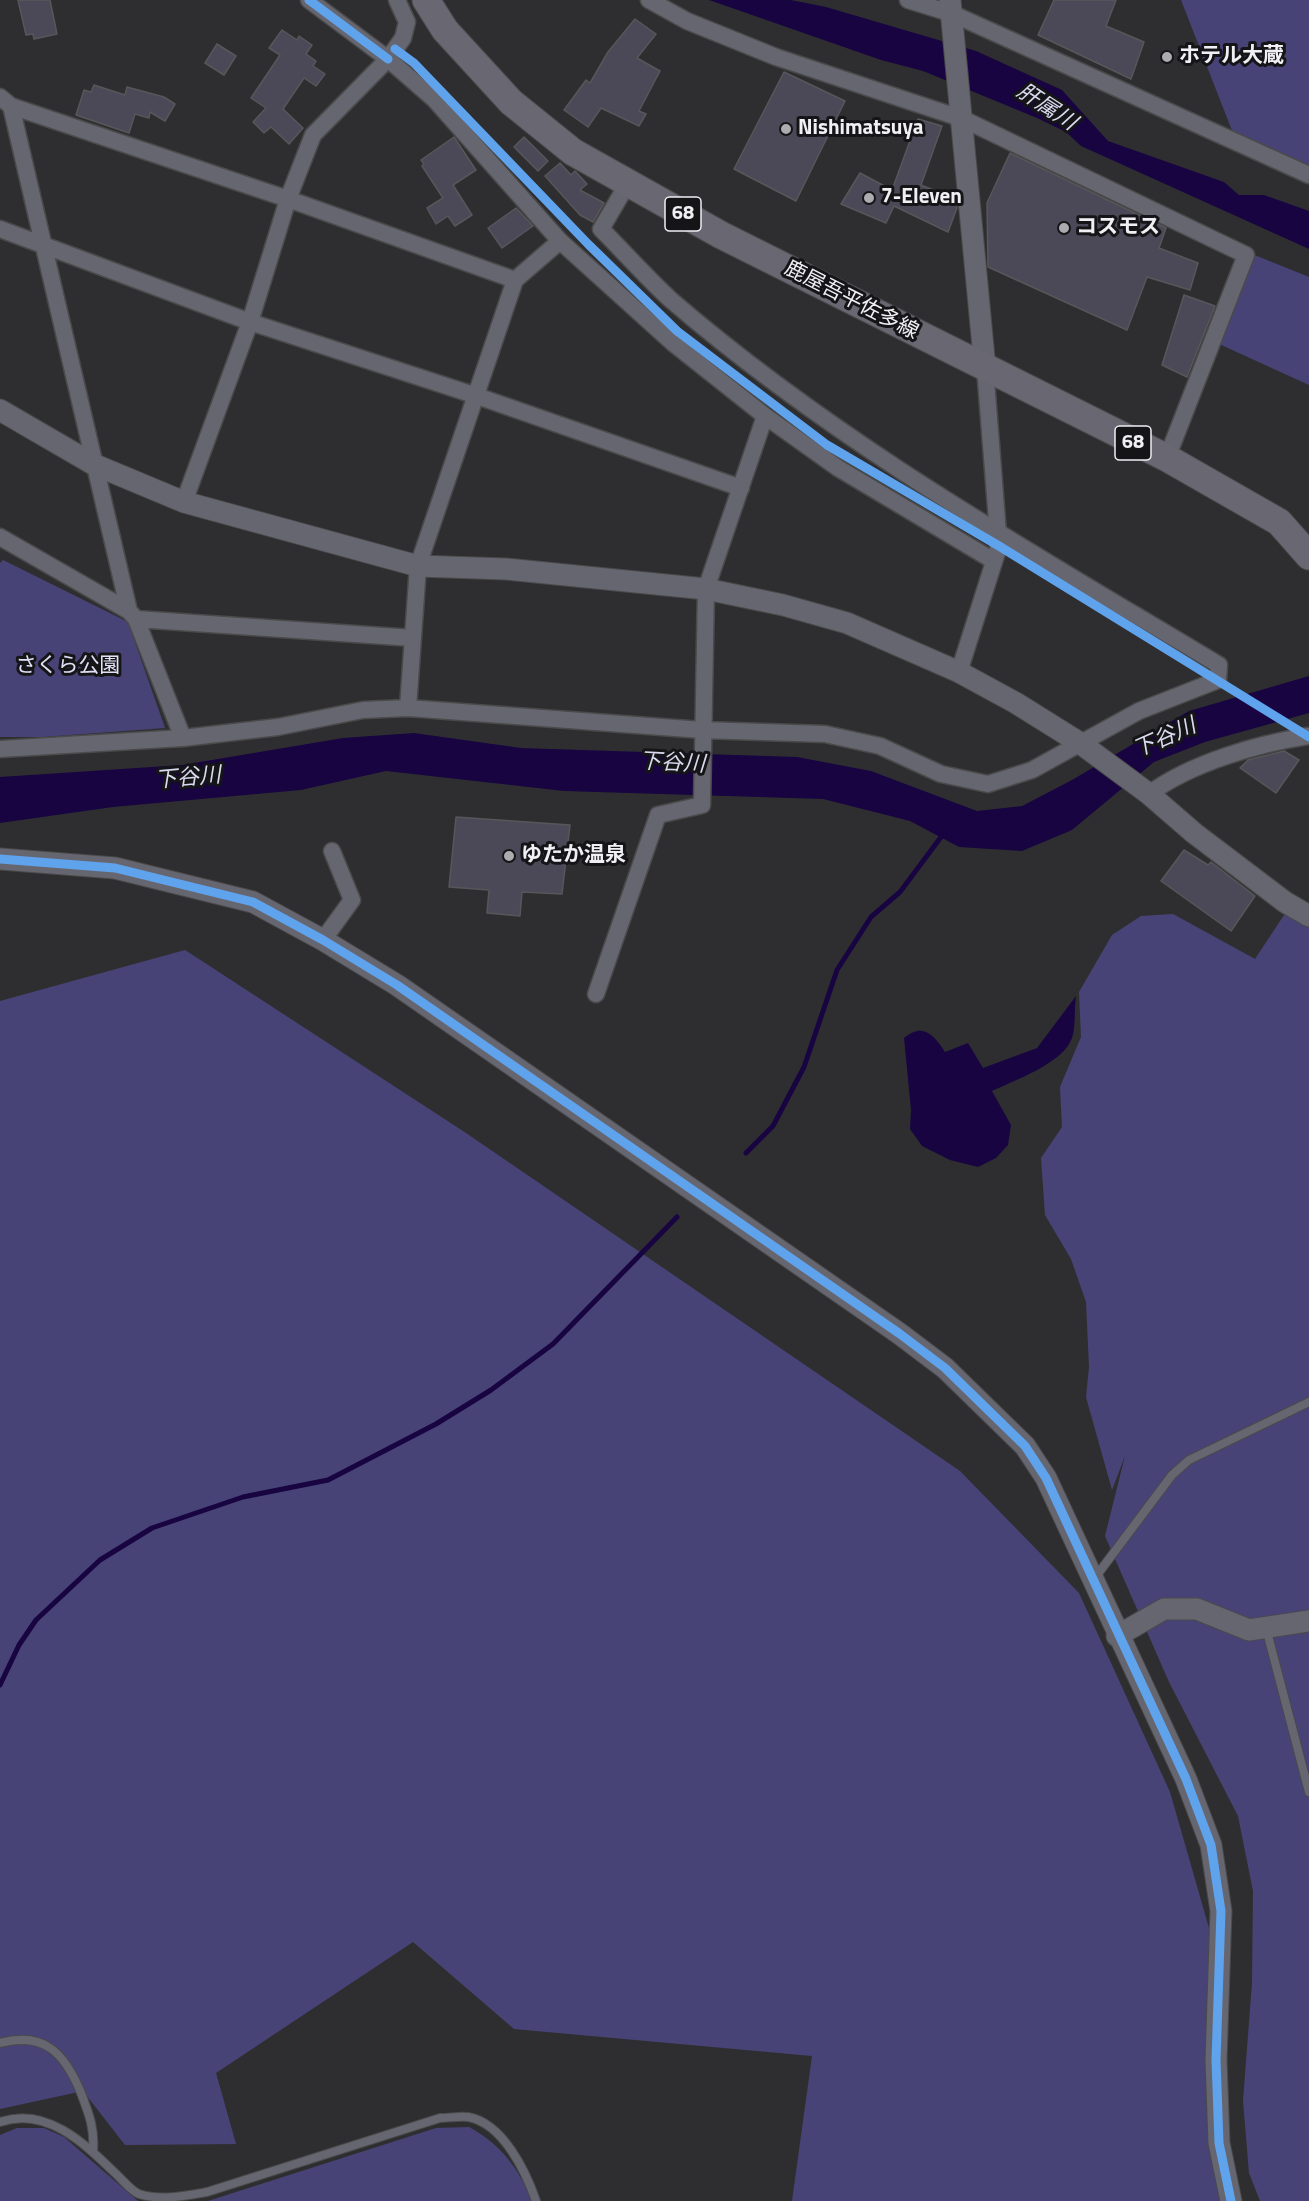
<!DOCTYPE html>
<meta charset="utf-8">
<style>
body{margin:0}
canvas{display:block;background:#2e2e31}
</style>
<canvas width="1309" height="2201"></canvas>
<script>
const c = document.querySelector('canvas').getContext('2d');
c.lineJoin = 'round';
function fillPath(path, color) {
  c.fillStyle = color;
  c.fill(path, 'evenodd');
}
function stroke(path, color, width, dash) {
  c.strokeStyle = color;
  c.lineWidth = width;
  c.lineCap = dash ? 'butt' : 'round';
  c.setLineDash(dash || []);
  c.stroke(path);
}
function write(font, color, halo, rows, align = 'center') {
  c.font = font + ' "Titillium Web","Noto Sans JP",sans-serif';
  c.lineWidth = 6;
  c.setLineDash([]);
  c.textBaseline = 'middle';
  c.strokeStyle = halo;
  c.fillStyle = color;
  for (const [text, x, y, turn = 0] of rows) {
    c.save();
    c.translate(x, y);
    c.rotate((+turn || 0) * Math.PI / 180);
    c.textAlign = isNaN(turn) ? turn : align;
    if (halo) c.strokeText(text, 0, 0);
    c.fillText(text, 0, 0);
    c.restore();
  }
}
const green = new Path2D(`
 M1181,0H1309V165L1233,133Z
 M1252,254L1309,277V385L1217,343Z
 M3,560L128,622L165,728L43,737H0V563Z
 M1286,912L1309,924V2201H1260L1249,2173L1243,2101L1252,1983L1253,1891L1238,1816L1169,1682L1105,1536L1125,1456L1112,1490L1086,1397L1089,1367L1086,1302L1071,1259L1045,1215L1041,1158L1062,1127L1060,1087L1081,1037L1079,992L1112,935L1141,916L1173,914L1255,959Z
 M185,950L466,1133L960,1471L1079,1593L1170,1792L1221,1970L1230,2201H792L812,2056L514,2029L413,1942L216,2073L236,2144L125,2145L83,2091L0,2109V1001Z
 M469,2127C500,2144 519,2168 532,2201H208L436,2128Z
 M17,2128H44L64,2137L138,2201H0V2135Z`);
const water = new Path2D(`
 M709,0H791L826,7L976,51L1062,90L1108,141L1224,182L1239,195H1264L1309,211V249L1081,146L1066,132L1037,118L923,71L881,60Z
 M1309,676V713L1205,742L1154,762L1072,830L1022,851L959,847L910,821L823,799L564,791L386,771L301,790L113,807L0,823V777L182,765L343,738L414,733L521,748L797,757L871,771L977,811L1022,806L1072,780L1189,711Z
 M1076,996C1074,1009 1076,1026 1072,1038C1064,1063 1013,1081 992,1091L1011,1125L1008,1145L996,1158L978,1167L950,1160L922,1146L910,1129L911,1110L904,1038C923,1022 934,1035 945,1052L968,1043L983,1068L1037,1048Z`);
const stream = new Path2D(`
 M746,1153L773,1126L804,1067L837,970L871,917L900,892L944,833
 M0,1685L19,1645L36,1620L100,1560L152,1528L243,1497L328,1480L436,1424L491,1390L553,1344L677,1217`);
const building = new Path2D(`
 M18,0H50L57,34L34,39L33,34L26,35Z
 M1054,0H1116L1106,26L1144,42L1131,79L1038,35Z
 M635,19L656,34L637,58L660,71L639,111L646,114L639,126L601,108L588,127L564,110L586,80L590,83L608,52Z
 M282,30L297,40L299,36L312,45L306,54L316,61L313,66L325,74L316,86L304,78L283,109L303,128L289,144L271,127L264,133L253,122L266,108L251,98L280,55L269,48Z
 M217,44L236,56L224,75L205,63Z
 M784,72L845,101L796,201L734,169Z
 M94,85L125,95L127,87L164,97L175,104L165,121L150,112L149,118L135,114L129,133L76,115L84,90L91,92Z
 M918,119L942,126L921,185L956,199L957,208L948,232L894,206L886,223L841,204L860,173L892,190Z
 M454,137L476,170L453,185L472,215L455,226L448,216L436,224L427,208L443,198L422,166L424,164L421,160Z
 M524,137L548,161L538,171L514,147Z
 M1010,153L1166,228L1159,248L1198,263L1190,290L1147,277L1127,330L988,267L987,203Z
 M560,163L571,175L575,171L587,184L580,190L604,203L593,222L580,215L545,176Z
 M516,208L533,226L502,248L488,228Z
 M1184,295L1215,306L1187,377L1162,365Z
 M1284,751L1299,760L1276,793L1240,768L1248,760Z
 M456,817L570,825L562,894L522,892L520,916L487,913L489,890L449,887Z
 M1184,850L1208,865L1211,862L1255,896L1231,931L1161,881Z`);
const path = new Path2D(`
 M1233,689L1286,722`);
const service = new Path2D(`
 M1094,1579L1172,1475L1189,1460L1309,1402
 M1266,1628L1309,1792
 M0,2043C45,2031 65,2054 81,2093C89,2114 95,2129 93,2152
 M0,2122C46,2106 84,2143 115,2173C122,2179 131,2191 139,2194C161,2201 185,2196 207,2192L440,2118C449,2118 459,2116 468,2117C503,2123 526,2172 536,2201`);
const minor = new Path2D(`
 M309,0L388,59L434,99L560,241L673,343L765,416L838,468L994,561
 M649,0L687,21L776,57L963,119L1246,255L1167,458
 M908,0L953,14L1309,175
 M0,97L11,106L288,199L515,280
 M11,106L129,611
 M0,229L250,322L477,396L741,488
 M184,502L250,322L288,199L313,135L388,59L403,38L407,22L397,0
 M0,537L129,611L136,619L183,738
 M136,619L413,638
 M959,672L999,546L985,368
 M408,708L418,566L515,280L560,241
 M0,749L183,738L278,727L363,710L408,708L702,730L825,734L880,746L941,774L988,784L1032,770L1139,711L1218,680L1219,665C1031,552 838,444 671,300C647,278 624,252 601,229L628,183
 M1149,794C1191,763 1257,744 1308,736
 M323,940L352,900L332,851
 M596,994L658,815L702,805L706,589L765,416`);
const tertiary = new Path2D(`
 M950,0L985,368
 M0,410L93,464L184,502L418,566L506,569L706,589L783,605L847,623L959,672L1016,703L1080,743L1149,794L1194,833L1285,902L1309,916
 M0,859L115,868L253,902L323,940L397,985L900,1334L945,1368L1025,1446L1046,1478L1186,1779L1211,1845L1221,1911L1216,2060L1219,2143L1231,2201
 M1117,1636L1164,1609H1197L1249,1630L1309,1621`);
const primary = new Path2D(`
 M426,0L445,30L511,102L573,152L721,235L1167,458L1279,522L1309,556`);
const cycleway = new Path2D(`
 M309,0L388,59
 M395,49L414,63L588,244L677,331L827,445L999,546L1309,737
 M0,859L115,868L253,902L323,940L397,985L900,1334L945,1368L1025,1446L1046,1478L1186,1779L1211,1845L1221,1911L1216,2060L1219,2143L1231,2201`);
const markers = [
 [1167,57,6,"#acacb0"],
 [786,129,6,"#acacb0"],
 [869,198,6,"#acacb0"],
 [1064,228,6,"#acacb0"],
 [509,856,6,"#acacb0"]
];
const shields = [
 [683,214,36],
 [1133,443,36]
];
const shieldNames = [
 ["68",683,214],
 ["68",1133,443]
];
const poiNames = [
 ["ホテル大蔵",1179,57],
 ["Nishimatsuya",798,129],
 ["7-Eleven",881,198],
 ["コスモス",1076,228],
 ["ゆたか温泉",521,856]
];
const streetNames = [
 ["鹿屋吾平佐多線",851,301,27]
];
const parkNames = [
 ["さくら公園",68,667]
];
const waterNames = [
 ["肝属川",1046,108,33],
 ["下谷川",1165,739,-24],
 ["下谷川",672,764,3],
 ["下谷川",188,779,-5]
];
fillPath(green, '#474376');
fillPath(water, '#170441');
stroke(stream, '#170441', 5);
fillPath(building, '#4b4957');
stroke(building, '#57575a', 1.5);
stroke(service, '#4a4a4b', 10);
stroke(minor, '#4a4a4b', 19);
stroke(tertiary, '#4a4a4b', 23);
stroke(primary, '#4a4a4b', 29);
stroke(path, '#65656c', 3, [6, 3]);
stroke(service, '#666670', 8);
stroke(minor, '#666670', 16);
stroke(tertiary, '#666670', 21);
stroke(primary, '#686772', 27);
stroke(cycleway, '#60a3ed', 9);
for (const [x, y, r, color] of markers) {
  const dot = new Path2D();
  dot.arc(x, y, r, 0, 2 * Math.PI);
  c.fillStyle = color;
  c.fill(dot);
  stroke(dot, '#151518', 2);
}
for (const [x, y, w] of shields) {
  const box = new Path2D();
  box.roundRect(x - w / 2, y - 17, w, 34, 4.5);
  c.fillStyle = '#151518';
  c.fill(box);
  stroke(box, '#f0f0f4', 1.5);
}
write('bold 20px', '#f0f0f4', null, shieldNames);
write('bold 21px', '#f0f0f4', '#151518', poiNames, 'left');
write('21px', '#f0f0f4', '#151518', streetNames);
write('21px', '#e0e0f6', '#151518', parkNames);
write('italic 22px', '#d9d9ef', '#151518', waterNames);
</script>
